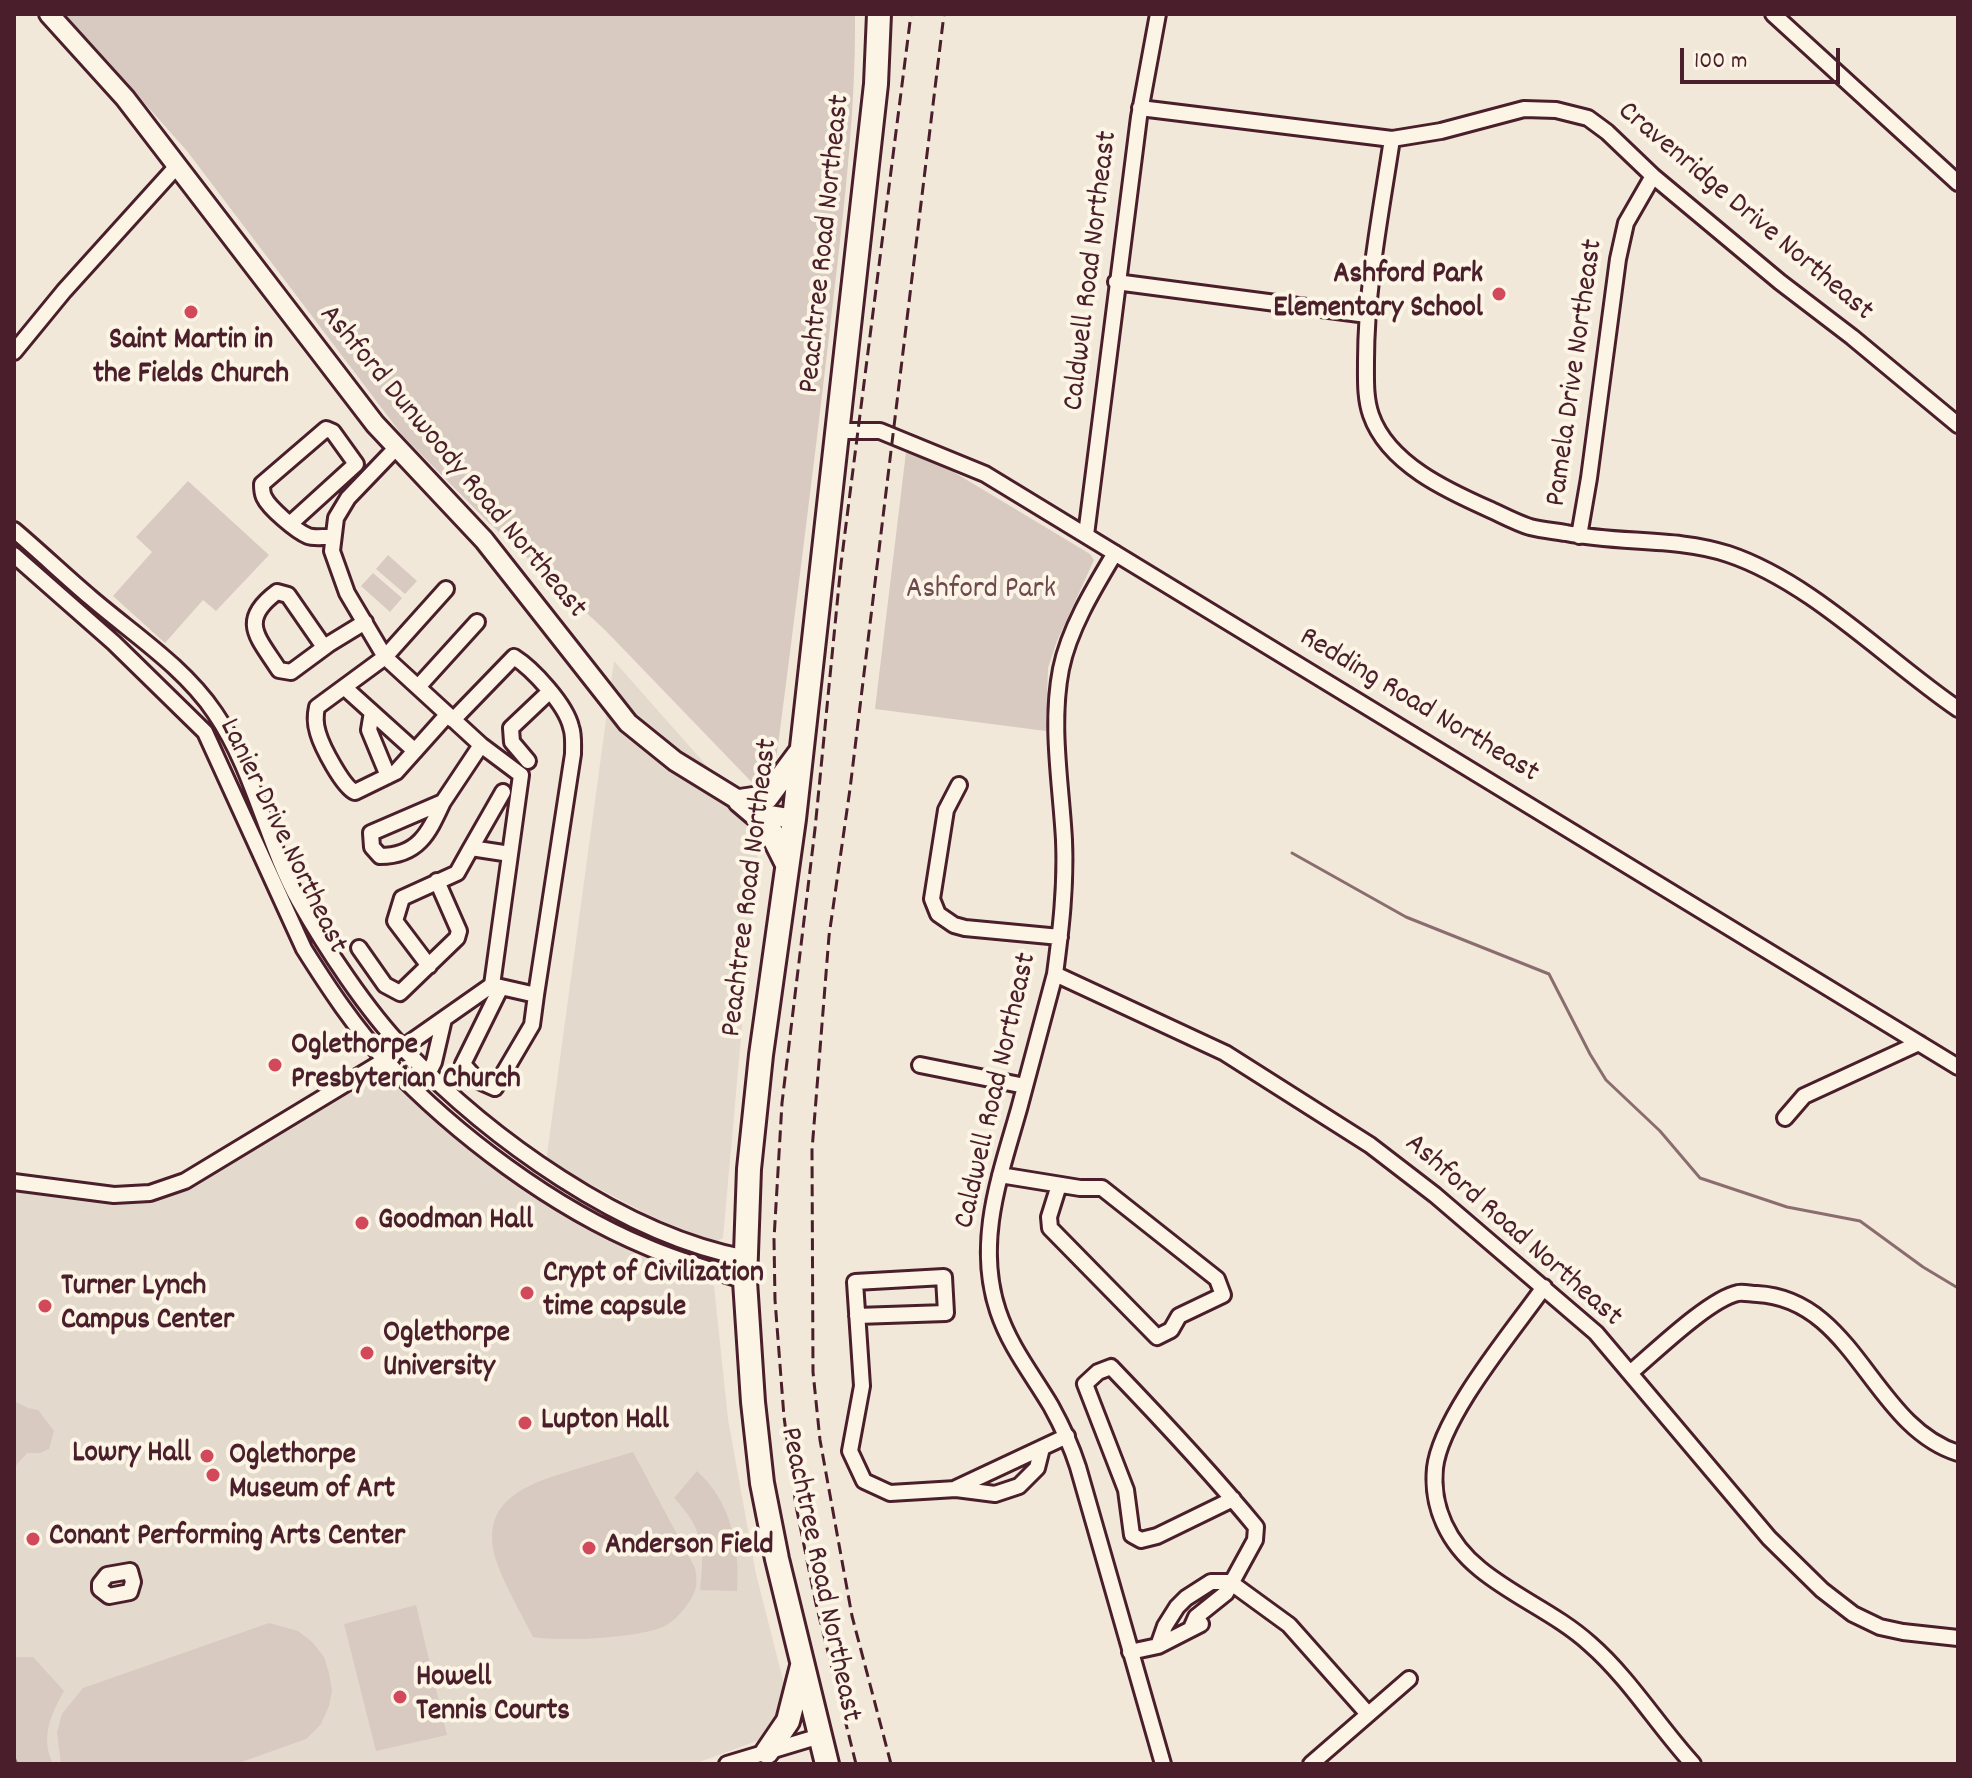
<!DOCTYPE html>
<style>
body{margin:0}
#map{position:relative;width:1972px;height:1778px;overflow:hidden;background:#f1e8da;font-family:Dekko,sans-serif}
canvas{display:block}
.frame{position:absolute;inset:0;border:16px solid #4a1f2b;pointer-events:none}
.scale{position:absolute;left:1680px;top:48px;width:160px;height:36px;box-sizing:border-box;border:4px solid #4a1f2b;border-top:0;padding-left:10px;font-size:24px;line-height:28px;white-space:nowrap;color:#4a1f2b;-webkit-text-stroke:6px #fcf5e5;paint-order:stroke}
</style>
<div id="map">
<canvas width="1972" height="1778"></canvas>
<div class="frame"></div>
<div class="scale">100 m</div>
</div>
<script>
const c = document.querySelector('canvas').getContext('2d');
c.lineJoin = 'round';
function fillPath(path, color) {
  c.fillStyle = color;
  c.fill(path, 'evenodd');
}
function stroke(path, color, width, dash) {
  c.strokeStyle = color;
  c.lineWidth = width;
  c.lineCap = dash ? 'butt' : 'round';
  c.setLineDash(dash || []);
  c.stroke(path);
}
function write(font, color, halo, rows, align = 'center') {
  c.font = font + ' Dekko,sans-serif';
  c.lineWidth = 8;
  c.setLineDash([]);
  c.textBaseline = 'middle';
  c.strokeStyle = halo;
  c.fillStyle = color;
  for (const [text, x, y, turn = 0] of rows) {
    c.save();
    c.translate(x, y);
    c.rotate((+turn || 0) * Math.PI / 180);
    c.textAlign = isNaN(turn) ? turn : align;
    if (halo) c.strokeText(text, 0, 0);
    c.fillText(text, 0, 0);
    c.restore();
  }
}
const built = new Path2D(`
 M614,661L760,826L723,1238L708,1246L554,1165L543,1184Z
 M386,1067L612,1237L679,1272L714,1286L728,1419L756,1574L795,1727L694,1764H14V1186L121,1202L143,1200Z`);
const green = new Path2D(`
 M65,14H855C856,119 842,224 830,328C812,483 792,637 772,792L766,797L605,630L486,520L402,435L187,151Z
 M906,452L927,456L1090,554L1094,560L1057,641L1048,668L1046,731L875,709Z
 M188,481L269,555L216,611L203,600L165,643L113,596L152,552L136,537Z
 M388,555L417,581L405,594L376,569Z
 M373,573L402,598L390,612L361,586Z
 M14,1401L28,1408L38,1410L54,1431L49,1449L40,1453H27L14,1468Z
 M633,1452L695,1568C696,1573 697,1581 696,1587C693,1600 677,1620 665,1626C641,1638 560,1642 533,1637C522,1614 499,1576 494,1553C482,1497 532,1483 573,1470C593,1464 613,1458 633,1452Z
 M697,1471C731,1502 740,1546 737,1591L700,1590C705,1549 703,1528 674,1498Z
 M416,1605L447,1735L376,1751L344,1624Z
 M269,1623L298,1631L312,1642L324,1657L329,1673L332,1691L329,1706L321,1724L306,1739L236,1764H61L57,1733L62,1714L83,1688Z
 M14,1657H33L64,1691C51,1714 40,1738 53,1764H14Z`);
const stream = new Path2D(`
 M1292,853L1406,917L1549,974L1590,1054L1606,1080L1660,1131L1700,1178L1787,1207L1860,1221L1923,1267L1958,1288
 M14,1758L17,1764`);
const minor = new Path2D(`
 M1773,14L1958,183
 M1140,108L1392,139L1441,131L1524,109L1556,110L1588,118L1607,132L1653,176L1780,282L1852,337L1958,425
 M1392,139C1381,212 1366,287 1366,361C1366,379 1365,398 1371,415C1388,464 1448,491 1491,510C1504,516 1517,523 1530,527C1542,530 1554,531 1566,533C1619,544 1676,537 1728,554C1812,582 1886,660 1958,709
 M1116,282L1367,315
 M14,352L64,291L177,166
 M836,431H880L985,474L1958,1067
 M290,524L356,464L333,432L326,429L262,484C262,488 262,493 264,497C269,508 296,531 308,536C313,538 321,537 327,537
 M14,530C40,552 65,576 91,598C133,634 184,667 215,713C254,770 266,841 299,901C325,947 367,1011 404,1049C489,1138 623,1235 746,1258
 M1086,535L1139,117L1158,14
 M1579,536L1589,478L1618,259L1626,223L1653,176
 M1115,553C1094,588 1069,629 1061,669C1050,725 1061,784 1064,840C1066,885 1061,929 1055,974C1043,1019 1031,1064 1019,1109C1000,1176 975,1242 998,1311C1010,1347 1032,1374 1051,1406C1062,1426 1071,1445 1078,1467L1163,1764
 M14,555L114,643L205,732L304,949C328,987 355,1028 386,1061C456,1135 553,1208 647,1247C679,1261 712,1270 745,1281
 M446,589L385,657L317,707C315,716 315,724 318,733C322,747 343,787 355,792L396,772L447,715
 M324,647L288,595L277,592C238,621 258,637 279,670L291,672L329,644L365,622
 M344,687L415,751
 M418,687L477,622
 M372,712L369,730L388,776
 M453,720L514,657C533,669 566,705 571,727C574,735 573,745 573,754L536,995
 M528,761L512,742L511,728L549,692
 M959,785L946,810L932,899L938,914L954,925L965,928L1060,937
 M503,792L471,848L510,854
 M443,802C429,832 419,856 380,856L372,847L371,833L443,802L481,745
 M359,948L385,985L400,993L457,938L459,931L437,881
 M429,966L395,921L402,898L457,873L471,848
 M1055,974L1225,1053L1370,1145L1435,1195L1596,1333L1769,1538L1822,1590L1853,1614L1880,1627L1903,1632L1958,1638
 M492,985L536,995L532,1025L495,1088L477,1080L463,1064L501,987
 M920,1065L1025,1086
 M429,1072L434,1062L444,1019
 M1785,1118L1804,1096L1919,1043
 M1000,1175L1080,1188H1102L1217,1279L1223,1295L1179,1316L1171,1330L1157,1337L1050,1228L1049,1217L1059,1185
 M14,1182L114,1195L150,1193L185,1181L385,1060L492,985L521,775L481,745L385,657L347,593L332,551L336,518L348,498L395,449
 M1544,1287C1513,1331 1441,1416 1435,1468C1431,1508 1449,1544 1480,1569C1514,1597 1557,1614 1590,1644C1630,1679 1658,1726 1693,1764
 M857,1316L946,1313L944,1277L855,1282L862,1386L850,1451L864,1481L890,1493L956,1489L995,1494L1019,1486L1037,1468L1042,1448
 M1630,1373C1654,1353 1709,1299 1738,1293C1744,1292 1751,1294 1757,1294C1855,1299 1872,1426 1958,1453
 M956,1488L1067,1436
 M130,1571L133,1582L130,1592L109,1596L100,1589V1584L107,1575Z
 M1192,1626L1196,1617L1226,1593L1255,1540L1256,1527C1210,1471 1161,1419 1111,1367L1098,1372L1085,1384L1126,1490L1132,1535L1141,1540L1157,1536L1233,1499
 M1158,1646L1165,1626L1177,1607L1186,1598L1211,1582H1230L1289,1625L1368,1714
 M1130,1652L1158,1646L1201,1624
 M727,1764L820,1736
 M1311,1764L1409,1679`);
const major = new Path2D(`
 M49,14L125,98L375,424L484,540L628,723L675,761L740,801L769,815L794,819`);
const highway = new Path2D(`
 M740,801L767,797L799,754
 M740,801L767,824L786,862
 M767,1752L788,1721L802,1666
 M827,1764L777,1559L762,1483L753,1402L745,1281L749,1169L761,1055L794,819L876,84L879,14`);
const rail = new Path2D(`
 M856,1764L816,1604L796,1506L784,1417L775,1300L774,1239L782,1103L815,829L841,564L911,14
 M891,1764L852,1616L820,1440L813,1372L812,1150L829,936L850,789L944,14`);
const markers = [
 [1499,294,8,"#d1495b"],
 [191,312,8,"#d1495b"],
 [275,1065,8,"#d1495b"],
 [362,1223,8,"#d1495b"],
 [527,1293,8,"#d1495b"],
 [45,1306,8,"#d1495b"],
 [367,1353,8,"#d1495b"],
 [525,1423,8,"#d1495b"],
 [207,1456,8,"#d1495b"],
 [213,1475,8,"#d1495b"],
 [33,1539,8,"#d1495b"],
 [589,1548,8,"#d1495b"],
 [400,1697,8,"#d1495b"]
];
const streetNames = [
 ["Cravenridge Drive Northeast",1744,213,40],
 ["Peachtree Road Northeast",827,244,-84],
 ["Caldwell Road Northeast",1093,271,-83],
 ["Pamela Drive Northeast",1577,373,-82],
 ["Ashford Dunwoody Road Northeast",451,463,50],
 ["Redding Road Northeast",1418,707,31],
 ["Lanier Drive Northeast",281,837,64],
 ["Peachtree Road Northeast",752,888,-83],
 ["Caldwell Road Northeast",998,1091,-77],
 ["Ashford Road Northeast",1512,1232,41],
 ["Peachtree Road Northeast",818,1575,78]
];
const poiNames = [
 ["Ashford Park",1483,277,"right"],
 ["Elementary School",1483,311,"right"],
 ["Saint Martin in",191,343,"center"],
 ["the Fields Church",191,377,"center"],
 ["Oglethorpe",291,1048],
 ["Presbyterian Church",291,1082],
 ["Goodman Hall",378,1223],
 ["Crypt of Civilization",543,1276],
 ["time capsule",543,1310],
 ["Turner Lynch",61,1289],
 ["Campus Center",61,1323],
 ["Oglethorpe",383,1336],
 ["University",383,1370],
 ["Lupton Hall",541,1423],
 ["Lowry Hall",191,1456,"right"],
 ["Oglethorpe",229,1458],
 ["Museum of Art",229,1492],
 ["Conant Performing Arts Center",49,1539],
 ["Anderson Field",605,1548],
 ["Howell",416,1680],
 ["Tennis Courts",416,1714]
];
const parkNames = [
 ["Ashford Park",981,592]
];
fillPath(built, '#e4d9cd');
fillPath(green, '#d8cac0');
stroke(stream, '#8b6d6f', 3);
stroke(minor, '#4a1f2b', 20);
stroke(major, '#4a1f2b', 24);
stroke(highway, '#4a1f2b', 28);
stroke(minor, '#fcf5e5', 14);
stroke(major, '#fcf5e5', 18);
stroke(highway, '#fcf5e5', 22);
stroke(rail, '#4a1f2b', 3, [12, 6]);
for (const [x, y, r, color] of markers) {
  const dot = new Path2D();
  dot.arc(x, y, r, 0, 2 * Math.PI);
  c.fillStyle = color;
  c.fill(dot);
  stroke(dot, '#fcf5e5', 3);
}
write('30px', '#4a1f2b', '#fcf5e5', streetNames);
write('bold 30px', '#4a1f2b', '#fcf5e5', poiNames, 'left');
write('30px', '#6e4a50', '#fcf5e5', parkNames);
</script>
